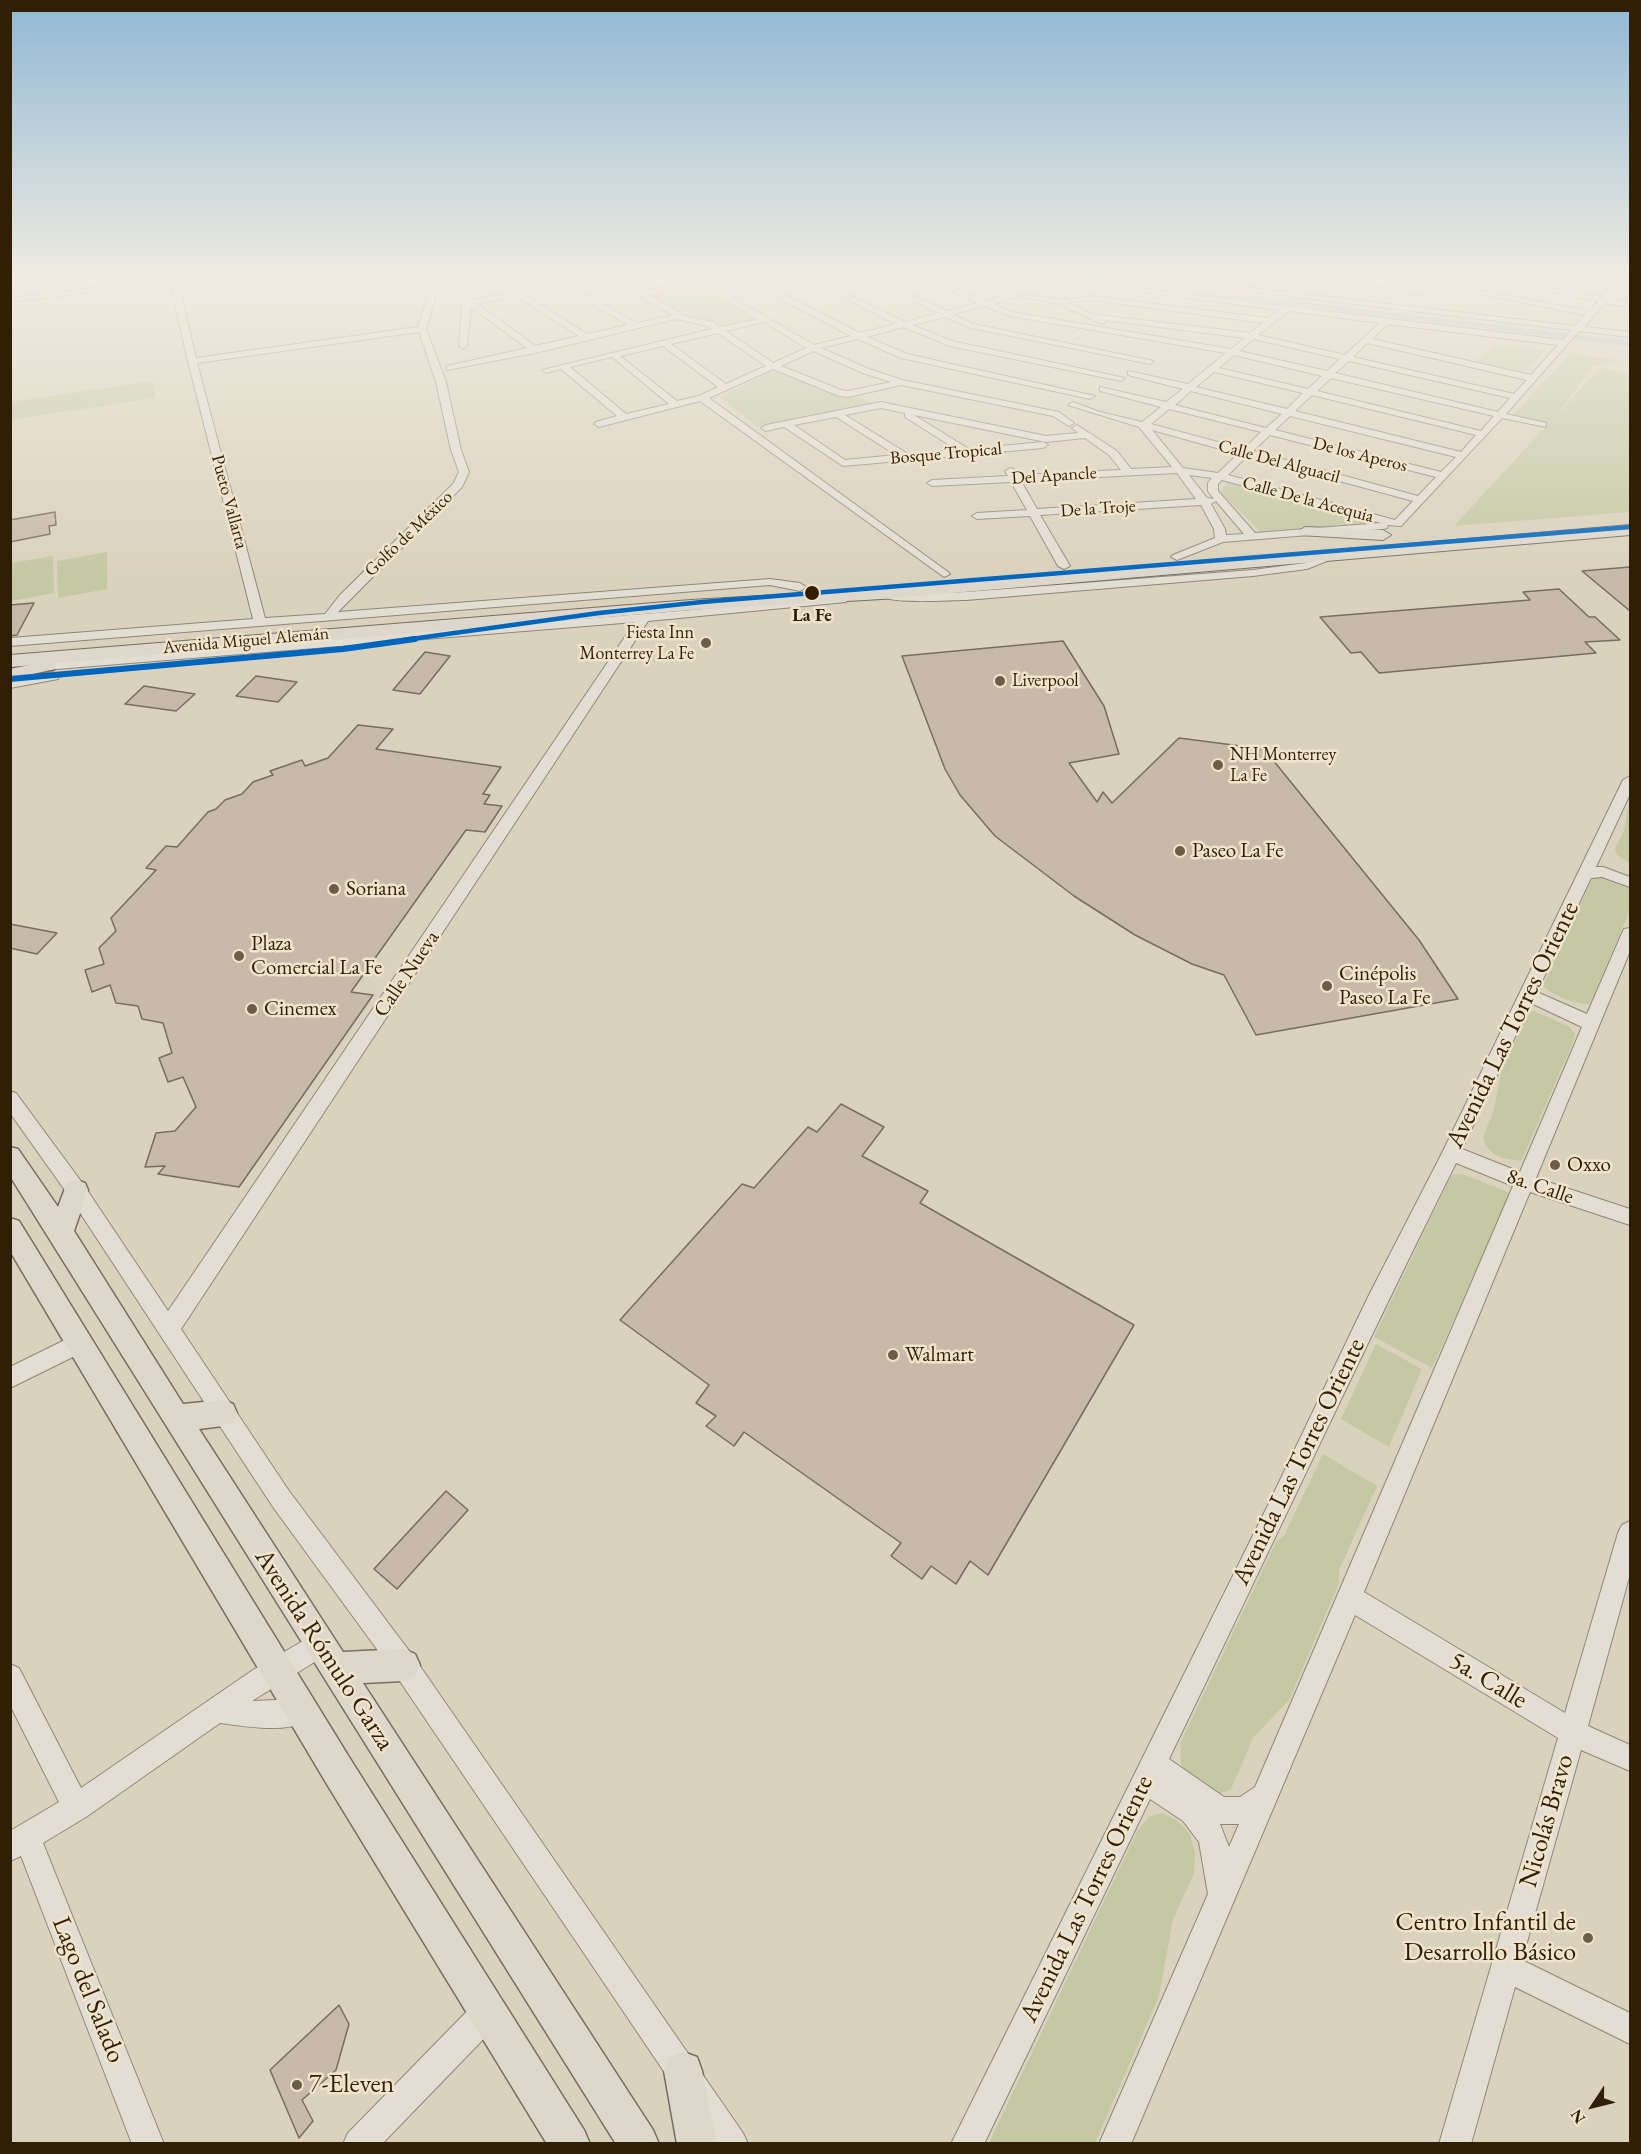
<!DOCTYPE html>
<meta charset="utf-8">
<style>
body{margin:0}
#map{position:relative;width:1641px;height:2154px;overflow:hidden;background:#dbd2bd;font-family:"EB Garamond",serif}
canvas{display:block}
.frame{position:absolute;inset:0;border:12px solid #301e07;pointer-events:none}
.north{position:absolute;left:1563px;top:2076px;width:60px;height:60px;-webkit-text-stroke:4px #f0e4cc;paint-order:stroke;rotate:235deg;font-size:16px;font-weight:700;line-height:24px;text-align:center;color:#301e07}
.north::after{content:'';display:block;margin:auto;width:21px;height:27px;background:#301e07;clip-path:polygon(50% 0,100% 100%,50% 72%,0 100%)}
</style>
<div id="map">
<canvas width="1641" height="2154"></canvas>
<div class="frame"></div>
<div class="north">N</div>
</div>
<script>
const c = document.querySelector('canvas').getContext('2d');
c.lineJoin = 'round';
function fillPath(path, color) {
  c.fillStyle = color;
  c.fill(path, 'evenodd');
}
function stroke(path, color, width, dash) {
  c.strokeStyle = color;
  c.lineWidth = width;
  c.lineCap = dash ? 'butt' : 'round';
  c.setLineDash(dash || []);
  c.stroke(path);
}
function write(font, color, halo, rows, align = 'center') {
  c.font = font + ' "EB Garamond",serif';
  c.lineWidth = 5;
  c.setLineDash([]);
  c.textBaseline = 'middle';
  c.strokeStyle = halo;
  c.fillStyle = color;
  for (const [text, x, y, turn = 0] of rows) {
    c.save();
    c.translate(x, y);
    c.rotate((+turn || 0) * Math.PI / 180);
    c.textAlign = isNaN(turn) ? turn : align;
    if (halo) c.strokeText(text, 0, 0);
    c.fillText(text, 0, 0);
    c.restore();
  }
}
const green = new Path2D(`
 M675,278H763L708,291L756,320L724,327L646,295L689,286Z
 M961,278H1022L1001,295Z
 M1495,345L1546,350L1525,373L1473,362Z
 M1570,354L1622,360L1593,366L1556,416L1600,368L1630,374V512L1454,526L1548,424L1513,415Z
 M774,370L842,398L860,397L871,403L784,425L758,427L720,397Z
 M153,381L155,398L11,420V402Z
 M1228,481L1382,523L1261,532L1220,492Z
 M107,552V589L58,598L57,561Z
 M53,556L54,593L11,601V563Z
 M1630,798V863L1617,855L1615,849L1624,831Z
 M1600,873L1630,885V910L1590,1004C1575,1004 1553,996 1543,986L1593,877Z
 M1534,1011L1568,1026L1575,1033L1574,1040L1523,1157L1521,1161L1502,1158L1493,1153L1486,1146L1483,1137L1494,1110L1501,1072L1529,1012Z
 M1462,1174L1508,1192V1199L1432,1368L1374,1337L1448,1182L1452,1175Z
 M1376,1344L1422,1369L1389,1447L1341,1419Z
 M1323,1454L1377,1486L1339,1570V1583L1289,1700L1253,1738L1231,1789L1217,1795C1188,1780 1178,1777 1181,1742L1276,1542L1284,1536Z
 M1162,1813L1176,1820L1189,1832L1195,1853L1194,1874L1173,1919L1159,1996L1095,2143H989L1136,1834L1148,1817Z`);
const canal = new Path2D(`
 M1083,278H1105L1630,341V346L1087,280Z`);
const building = new Path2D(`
 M55,512L56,525L49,526L50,534L10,542V520Z
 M1630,567V611L1582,571Z
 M1559,589L1589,617H1595L1620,640L1585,642L1596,653L1379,673L1361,652L1351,653L1320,617L1530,600L1523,592Z
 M34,603L17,635L10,636V605Z
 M1063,641L1104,706L1119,754L1069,763L1097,802L1103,792L1112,803L1179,738L1264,749L1419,940L1458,999L1256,1035L1224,975L1192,964L1135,935L1074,896L995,836L960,795L945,769L902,656Z
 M425,652L450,656L420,694L393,690Z
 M256,676L297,682L278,702L236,696Z
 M144,686L195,694L176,711L125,704Z
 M358,725L393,729L376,749L501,767L483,794L490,795L484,804L502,806L485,832L466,830L351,992L373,995L239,1187L158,1174L165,1166L145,1167L156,1133L175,1131L196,1107L183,1077L168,1082L159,1058L172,1053L163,1023L142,1019L138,1006L116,1003L110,985L92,992L85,970L104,964L99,948L116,931L111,918L156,870L146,868L166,846L177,847L208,812L216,809L225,800L242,794L253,782L273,775L270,771L302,760L305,766L328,758Z
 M10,924L57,933L37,954L10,948Z
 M841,1104L884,1127L862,1156L928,1191L920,1203L1134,1325L988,1575L970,1561L956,1584L931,1566L922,1579L891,1556L901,1543L744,1432L734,1446L706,1426L716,1416L696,1403L709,1385L620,1320L742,1184L754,1188L808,1127L817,1132Z
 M446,1491L468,1510L397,1589L374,1569Z
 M339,2005L349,2024L336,2070L302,2100L313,2121L299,2138L270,2070Z`);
const minor = new Path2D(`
 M177,278L196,358L418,327L427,299L422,289L407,278C422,278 428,287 435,299L426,329L446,382L461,450L469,472L462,487L338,612L770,579L800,583L806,587L800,591L770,585L10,646V638L253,619L188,361L170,283L10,302V298ZM419,332L436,382L451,450L459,472L453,484L340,595L325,614L265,618L197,363Z
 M506,278H514L524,289L559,278H570L563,282L637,323L673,315L605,278H615L642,292L679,283H682V287L648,295L680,312L681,315L713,322L720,327L758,319L715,294V290L770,278H784L764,284L860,333L896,324L804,278H814L905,322L938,313L866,278H876L947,311L978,303L924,278H934L987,301L1009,293L1024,278H1032L1015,297L994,304L1012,312L1231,349L1245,338L1105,320L1106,322L1102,324L1059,304L1018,296L1022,294L1061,300L1092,296L1268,318L1280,310L1033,278H1055L1563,340L1571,330L1153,280L1149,278H1171L1575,326L1585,315L1400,278H1415L1589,311L1598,301L1482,278H1498L1601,297L1609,288L1563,278H1578L1613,284L1619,278H1627L1620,286L1630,288V292L1617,290L1609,299L1630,303V307L1605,303L1584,327L1630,332V337L1579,331L1506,414L1546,423V427L1502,418L1401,526L1388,525L1387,528L1383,529L1223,542L1177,560L1171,557L1173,555L1215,538L1214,529L1201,505L1040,515L1070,566L1064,569L1058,566L1030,516L977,519L972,516L977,513L1027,510L1011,482L932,486L927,483L932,480L1008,476L1005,471L1010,468L1014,469L1018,475L1121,470L1109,455L1085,438L1046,442L914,415L969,449L1043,442L1048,445L1043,448L843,466L784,427L766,431L761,428L766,425L881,402L1046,436L1078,433L1072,428L1077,425L1117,451L1131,469L1172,467L1139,427L1068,405L1073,402L1100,412L1142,422L1161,407L1100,391V387L1166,402L1183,389L1128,375V371L1188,384L1226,353L1010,316L985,306L953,314L973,324L1154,361L1150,364L971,328L945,317L912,325L952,341L1125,378L1121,381L950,346L903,327L867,337L907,354L1095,396L1090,399L901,358L858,339L821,348L869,369L902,380L1059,412L1074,423L1069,426L1053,416L901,385L848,397L839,396L773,369L709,398L948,572L950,574L944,577L700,401L599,427L594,424L596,422L617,416L561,369L546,373L542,370L712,329L707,326L676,319L535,353L447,370V366L527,348L471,307L467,346L463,349L459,346L462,305L468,301L516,291V288ZM556,284L628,325L587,334L524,294ZM756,286L851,336L814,345L725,293ZM516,295L517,297L579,336L535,346L478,304ZM1092,300L1263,323L1250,333L1091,314L1068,302ZM1289,311L1380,323L1345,355L1258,335ZM764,322L806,348L773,363L726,331ZM1388,324L1558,345L1531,375L1372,339ZM718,333L766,366L726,384L671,344ZM1254,339L1340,359L1327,371L1239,351ZM1367,343L1527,380L1514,394L1353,357ZM663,346L718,387L699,396L677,401L620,356ZM813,351L863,373L891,382L848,391L841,390L781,366ZM1234,355L1322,376L1308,389L1219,368ZM612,357L669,404L626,414L570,367ZM1349,361L1510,398L1498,412L1335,373ZM1214,372L1303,393L1287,409L1196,387ZM1331,378L1494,416L1481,431L1317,391ZM1191,391L1282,414L1266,428L1175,405ZM1312,395L1476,435L1461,452L1295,411ZM881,408L905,413V417L957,450L908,454L845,415ZM1169,409L1261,432L1244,449L1151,424ZM1290,416L1456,457L1441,472L1275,430ZM836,417L896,455L845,460L794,425ZM1152,430L1238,454L1218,473L1183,468ZM1270,435L1436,477L1418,496L1253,451ZM1247,456L1413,501L1395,520L1228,475ZM1177,473L1196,499L1037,509L1021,481ZM1189,475L1212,478L1208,483V491L1214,499L1207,498ZM1222,480L1381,523L1255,533L1218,491V484ZM1216,501L1244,534L1226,535L1225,529L1211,504Z
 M1322,278H1337L1419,296L1415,298Z
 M1338,550L1344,553L1342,555L1307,569L1253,576L966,600C947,600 889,605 876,594L882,590L922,594L966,592L1253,570L1305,563Z
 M842,595L848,599L846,602L648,621L181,1329L289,1491L413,1656L743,2133L748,2144H713L395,1674L273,1507L69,1196L10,1113V1091L16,1093L83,1184L168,1311L635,622L32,671L26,667L32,663L693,610Z
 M53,672L59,676L58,679L10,688V680Z
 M1630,776V794L1596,867H1603L1630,877V887L1602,877L1591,878L1537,992L1587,1014L1622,933L1624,929L1630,928V951L1536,1178L1630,1209V1225L1530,1192L1364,1592L1565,1713L1618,1533L1622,1525L1630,1521V1574L1588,1726L1630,1745V1771L1581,1750L1522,1960L1630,2013V2044L1515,1987L1471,2144H1439L1558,1738L1355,1615L1131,2144H1099L1208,1894L1199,1842L1183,1821L1150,1799L984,2144H951L1269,1503L1369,1295L1442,1153L1623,780ZM1531,1003L1582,1027L1520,1172L1462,1149ZM1456,1163L1513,1186L1255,1787L1240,1797H1224L1169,1759C1265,1561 1358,1360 1456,1163ZM1220,1824H1239L1229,1847Z
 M81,1332L89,1335L92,1342L89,1349L10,1388V1367Z
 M320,1631L329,1635L333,1644L329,1653L252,1701L301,1699L310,1703L314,1712L310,1721C283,1733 249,1727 220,1723L86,1817L43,1843L164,2144H132L21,1856L10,1861V1831L59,1802L10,1705V1664L19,1668L81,1788L253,1670Z
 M489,1996L500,2000L504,2011L500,2022L382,2144H343L348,2133L478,2000Z`);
const major = new Path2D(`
 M49,661L57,666L55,669L10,679V669Z
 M10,1147L18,1149L58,1207L67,1183L76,1180L85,1183L88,1190L74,1231L183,1404L223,1400L233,1404L237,1413L233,1422L223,1426L199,1429L343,1652L404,1649L415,1654L420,1665L415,1676L404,1681L363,1683L653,2130L659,2144H616L10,1176Z
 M10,1218L19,1221L349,1757L584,2130L590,2144H547L325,1781L10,1251Z
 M683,2052L697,2057L702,2071L717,2144H677L664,2071L669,2057Z`);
const highway = new Path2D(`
 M1630,525V535L882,599L691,610L10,667V655L691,600L882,589Z
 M1305,527L1383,530L1391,535L1383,540L1299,535L1297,532Z`);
const metro1Far1 = new Path2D(`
 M404,640L599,613L702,602L1630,527`);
const metro1 = new Path2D(`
 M10,679L343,649L415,639`);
const markers = [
 [812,593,8,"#301e07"],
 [706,643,6,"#6c5d47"],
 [1000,681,6,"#6c5d47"],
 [1218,765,6,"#6c5d47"],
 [1180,851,6,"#6c5d47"],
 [334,889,6,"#6c5d47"],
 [239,956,6,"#6c5d47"],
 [1327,986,6,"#6c5d47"],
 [252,1009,6,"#6c5d47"],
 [1555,1165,6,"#6c5d47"],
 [893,1355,6,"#6c5d47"],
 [1588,1938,6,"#6c5d47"],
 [297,2085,6,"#6c5d47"]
];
const farStreetnames = [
 ["Bosque Tropical",946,454,-5],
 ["De los Aperos",1360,455,14],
 ["Calle Del Alguacil",1279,462,15],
 ["Del Apancle",1054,476,-4],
 ["Calle De la Acequia",1308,500,15],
 ["Pueto Vallarta",229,502,75],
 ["De la Troje",1098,509,-4],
 ["Golfo de México",409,534,-44],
 ["Avenida Miguel Alemán",246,641,-5]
];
const farStopnames = [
 ["La Fe",812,616]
];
const farPoinames = [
 ["Fiesta Inn",694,633,"right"],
 ["Monterrey La Fe",694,654,"right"],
 ["Liverpool",1012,681],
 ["NH Monterrey",1230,755],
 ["La Fe",1230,776]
];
const poiNames = [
 ["Paseo La Fe",1192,851],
 ["Soriana",346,889],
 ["Plaza",251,944],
 ["Comercial La Fe",251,968],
 ["Cinépolis",1339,974],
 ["Paseo La Fe",1339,998],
 ["Cinemex",264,1009],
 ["Oxxo",1567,1165],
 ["Walmart",905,1355]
];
const streetNames = [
 ["Calle Nueva",407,974,-56],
 ["8a. Calle",1540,1187,19]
];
const nearStreetnames = [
 ["Avenida Las Torres Oriente",1513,1025,-64],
 ["Avenida Las Torres Oriente",1299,1462,-64],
 ["Avenida Rómulo Garza",324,1650,57],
 ["5a. Calle",1488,1681,31],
 ["Nicolás Bravo",1547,1821,-74],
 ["Avenida Las Torres Oriente",1087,1899,-64],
 ["Lago del Salado",88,1990,68]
];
const nearPoinames = [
 ["Centro Infantil de",1576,1923],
 ["Desarrollo Básico",1576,1953],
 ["7-Eleven",309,2085,"left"]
];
fillPath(green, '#c4c8a3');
fillPath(canal, '#adbfb6');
fillPath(building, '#c7baa9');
stroke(building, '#766e60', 1.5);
stroke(minor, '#8e8778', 2);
stroke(major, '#766e60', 3);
stroke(highway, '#766e60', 2);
fillPath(minor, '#e3ded4');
fillPath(major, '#ded8cc');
fillPath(highway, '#ded8cc');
stroke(metro1Far1, '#0065bd', 4.5);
stroke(metro1, '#0065bd', 6);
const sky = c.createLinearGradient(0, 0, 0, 579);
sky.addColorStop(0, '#90b8d4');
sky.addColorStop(0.48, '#efebe1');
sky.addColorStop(1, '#efebe100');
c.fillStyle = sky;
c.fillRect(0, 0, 1641, 579);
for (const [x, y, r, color] of markers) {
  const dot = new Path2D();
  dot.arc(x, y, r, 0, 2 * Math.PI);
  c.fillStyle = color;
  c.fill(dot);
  stroke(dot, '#f0e4cc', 2);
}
write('18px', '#301e07', '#f0e4cc', farStreetnames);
write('bold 18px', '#301e07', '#f0e4cc', farStopnames);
write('18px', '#301e07', '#f0e4cc', farPoinames, 'left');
write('21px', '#301e07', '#f0e4cc', poiNames, 'left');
write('21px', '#301e07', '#f0e4cc', streetNames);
write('26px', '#301e07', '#f0e4cc', nearStreetnames);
write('26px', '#301e07', '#f0e4cc', nearPoinames, 'right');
</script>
